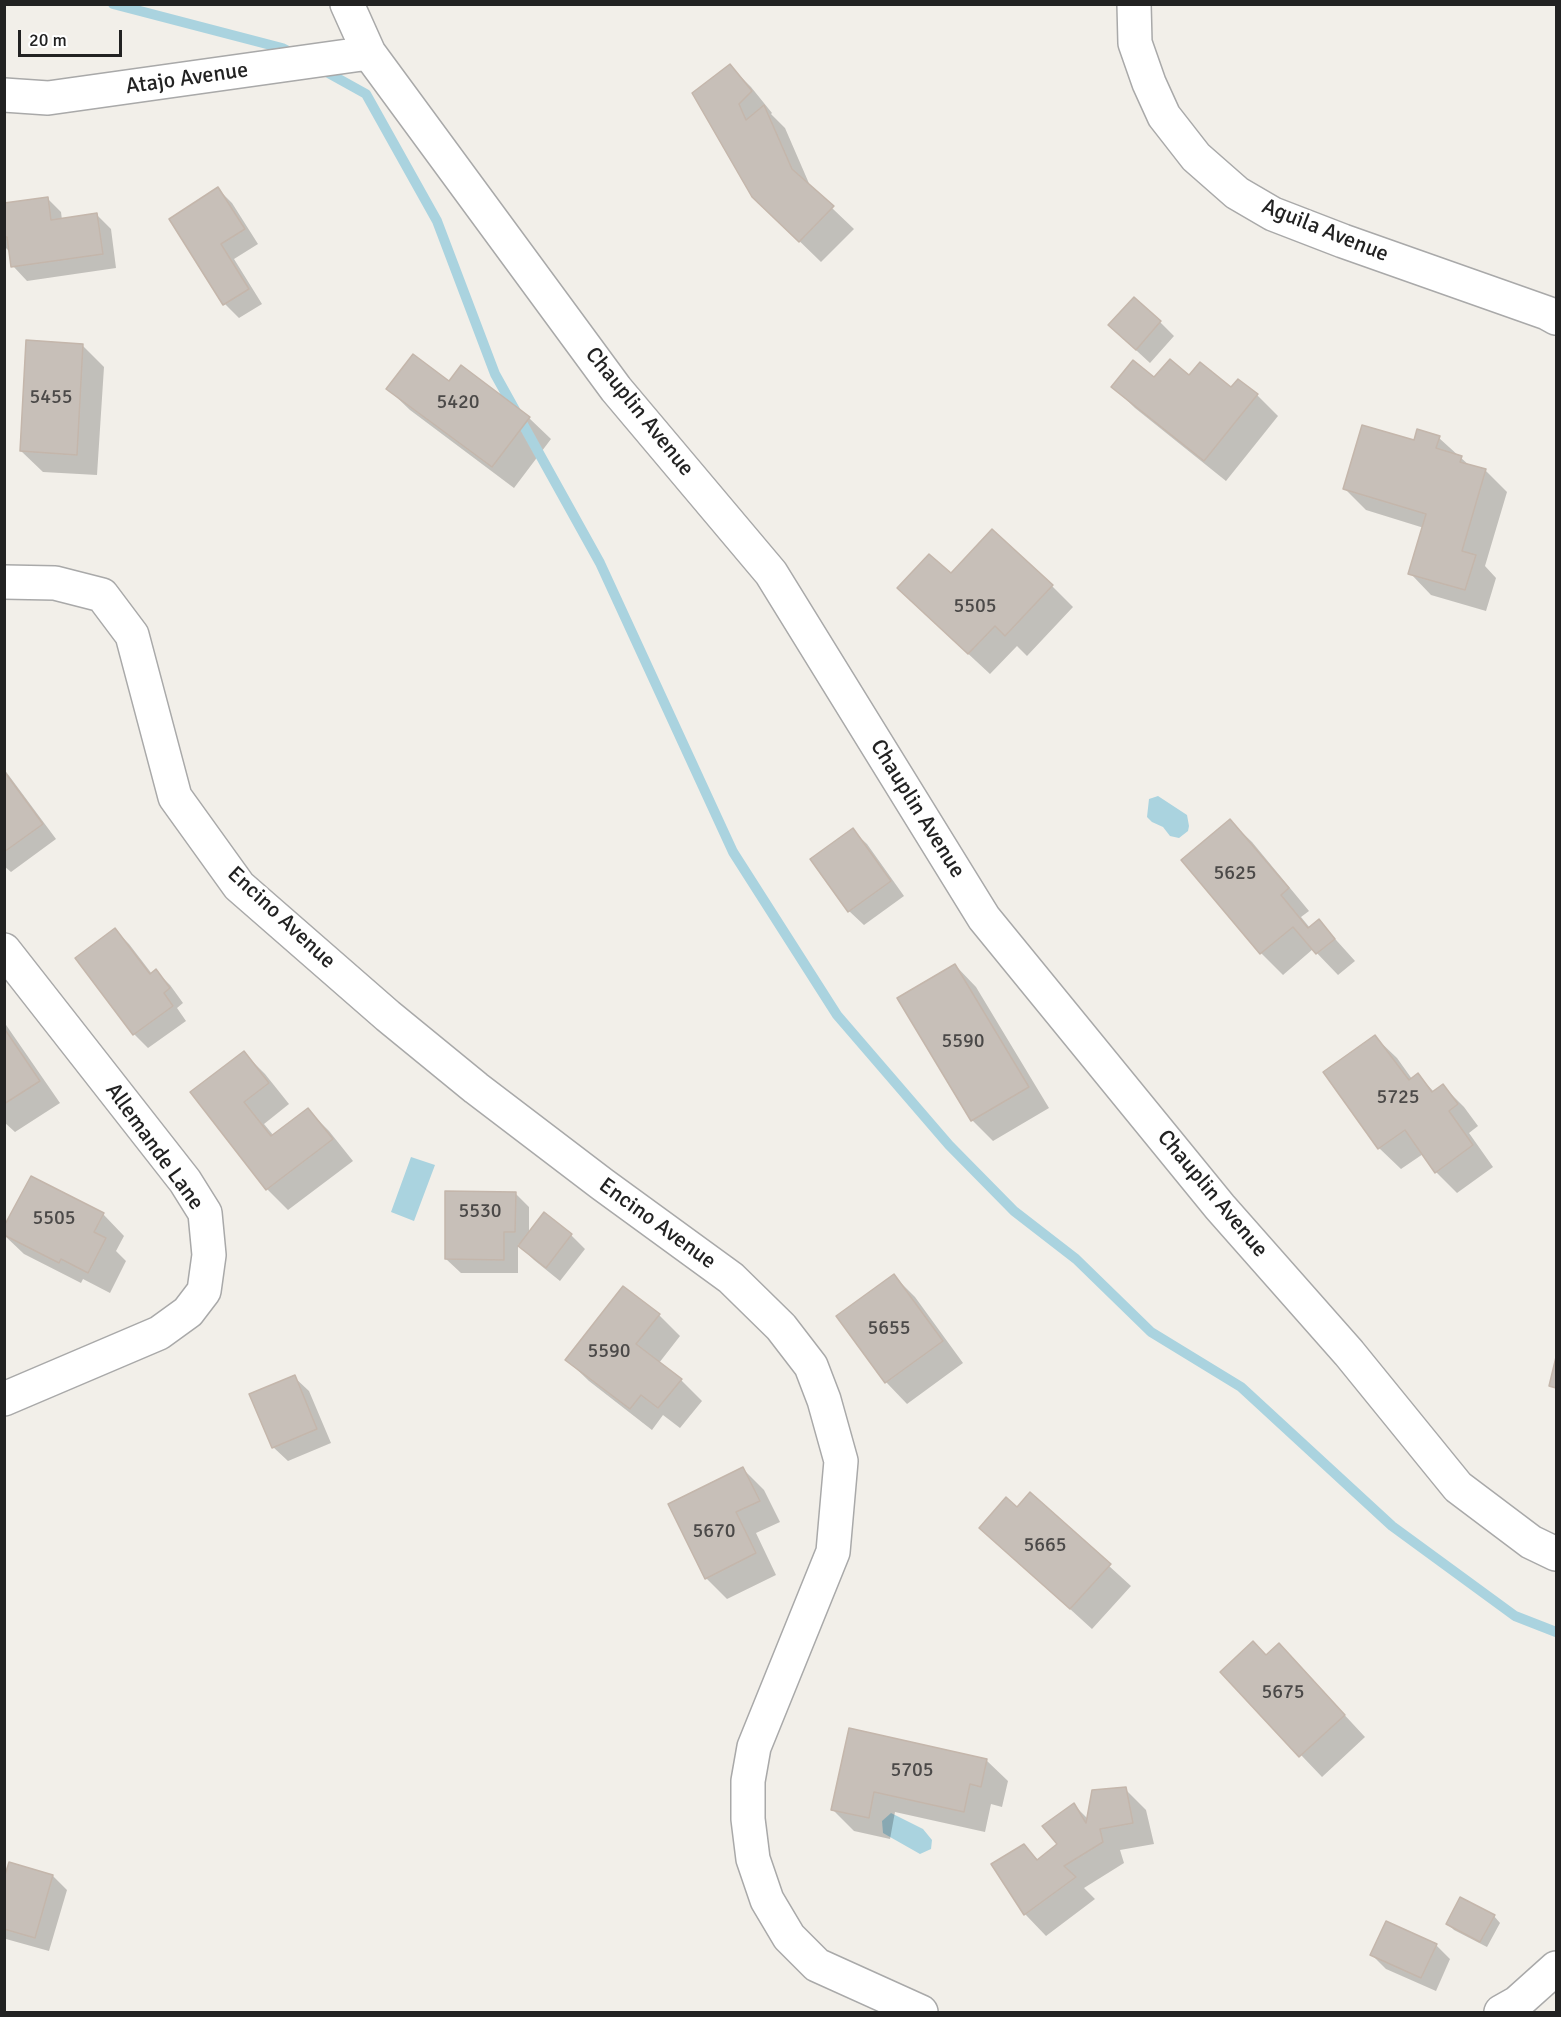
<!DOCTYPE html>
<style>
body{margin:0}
#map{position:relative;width:1561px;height:2017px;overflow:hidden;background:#f2efe9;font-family:Signika,sans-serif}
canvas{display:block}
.frame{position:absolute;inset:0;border:6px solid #222;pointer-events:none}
.scale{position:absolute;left:18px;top:30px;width:104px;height:27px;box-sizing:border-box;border:3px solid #222;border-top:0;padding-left:8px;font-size:18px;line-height:21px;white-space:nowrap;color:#222;-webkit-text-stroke:4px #fff;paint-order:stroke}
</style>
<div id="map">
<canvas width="1561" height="2017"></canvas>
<div class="frame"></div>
<div class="scale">20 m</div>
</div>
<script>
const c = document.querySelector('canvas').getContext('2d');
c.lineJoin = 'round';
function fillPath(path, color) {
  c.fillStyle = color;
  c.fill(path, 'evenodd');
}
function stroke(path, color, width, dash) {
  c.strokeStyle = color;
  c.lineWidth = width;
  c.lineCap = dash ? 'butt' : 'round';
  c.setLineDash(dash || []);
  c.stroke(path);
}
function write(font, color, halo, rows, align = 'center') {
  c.font = font + ' Signika,sans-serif';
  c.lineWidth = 6;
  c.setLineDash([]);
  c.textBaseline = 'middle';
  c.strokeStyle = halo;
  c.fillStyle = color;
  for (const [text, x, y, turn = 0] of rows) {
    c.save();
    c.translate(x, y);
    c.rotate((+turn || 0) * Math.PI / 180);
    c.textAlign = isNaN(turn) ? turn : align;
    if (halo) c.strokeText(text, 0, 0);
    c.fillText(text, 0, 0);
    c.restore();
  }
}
const water = new Path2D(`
 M1158,796L1187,815L1189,826L1188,831L1179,838L1170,836L1163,827L1152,822L1147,817L1149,799Z
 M411,1157L435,1165L414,1221L391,1212Z
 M891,1813L923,1829L932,1840L931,1849L920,1854L883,1833L882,1821Z`);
const shadow = new Path2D(`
 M730,66L751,87L772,113L771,114L785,128L811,188L854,229L821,262L753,196Z
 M218,189L232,203L258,244L234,259L262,304L239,318L225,304L171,219Z
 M47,198L61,212L62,220L97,215L111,229L116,268L27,281L13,266L11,253L4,246V205Z
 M1160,322L1174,336L1150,363L1124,339Z
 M82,345L104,367L97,475L43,472L21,451Z
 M461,367L529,418L551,439L514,488L410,410L388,389L450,383Z
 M1190,377L1257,395L1278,416L1226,481L1135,408L1113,387L1155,380Z
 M1439,438L1470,466L1486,471L1507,492L1485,566L1496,578L1486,611L1431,595L1410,573L1424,528L1366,510L1345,489L1415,442Z
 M951,575L1052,586L1073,607L1027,656L1017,646L990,674L920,609Z
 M4,769L56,839L11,872L4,866Z
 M1230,821L1252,842L1309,911L1301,917L1310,928L1319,921L1355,961L1338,975L1313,949L1283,975L1261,953L1183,860Z
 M852,830L867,844L904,896L864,925L849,911L812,859Z
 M115,930L129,944L152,974L156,971L170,985L183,1003L177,1008L186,1021L148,1048L134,1034L77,959Z
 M955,965L976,987L1049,1108L993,1141L972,1120Z
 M4,1022L60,1103L15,1132L4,1122Z
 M1375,1037L1397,1058L1412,1079L1418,1075L1434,1092L1443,1086L1464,1107L1478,1126L1469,1133L1493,1167L1457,1193L1436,1172L1423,1154L1401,1169L1379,1148L1325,1072Z
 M244,1053L265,1074L289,1104L264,1124L274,1136L308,1110L329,1131L353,1161L288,1210L267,1189L192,1092Z
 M515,1193L529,1207V1234L571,1235L585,1249L560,1281L534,1260L518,1244V1273H461L446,1259Z
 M103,1214L124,1236L116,1251L126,1261L110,1293L83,1279L81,1283L24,1254L4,1235Z
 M894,1276L915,1297L963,1363L907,1404L886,1382L838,1317Z
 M659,1315L680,1336L659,1363L681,1380L702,1401L680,1428L663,1415L652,1430L589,1381L567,1360Z
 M294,1377L309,1391L331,1443L288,1461L273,1447Z
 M742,1468L764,1490L780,1522L756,1533L776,1575L727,1599L706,1578Z
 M1030,1494L1131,1586L1092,1629L981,1528L1017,1509Z
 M1266,1656L1300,1667L1365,1737L1322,1777L1222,1672Z
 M850,1730L986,1760L1008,1781L1002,1807L991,1804L985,1832L895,1812L890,1839L854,1831L833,1810Z
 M1125,1789L1146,1810L1154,1844L1120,1850L1124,1863L1084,1888L1095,1899L1046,1936L1025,1914L993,1864L1024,1846L1039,1861L1059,1844L1074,1805L1088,1819Z
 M53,1876L67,1890L49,1951L6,1939L4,1937V1884Z
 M1494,1916L1500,1923L1487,1947L1454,1930L1448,1924Z
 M1436,1945L1450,1959L1436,1991L1386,1969L1372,1955Z`);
const stream = new Path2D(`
 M113,4L282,48L294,54
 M321,69L366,94L437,221L495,374L600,563L733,852L837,1015L949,1145L1014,1211L1076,1259L1151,1332L1241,1387L1392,1526L1515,1616L1556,1632`);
const building = new Path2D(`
 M730,64L752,91L739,104L746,120L764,105L792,169L834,206L799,242L752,197L692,93Z
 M218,187L245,229L221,244L249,289L223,305L169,219Z
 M48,197L51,220L97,213L103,254L11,267L7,237H4V203Z
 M1134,297L1161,321L1136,350L1108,325Z
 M26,340L83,344L77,455L20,451Z
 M413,354L449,381L461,365L530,417L492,467L386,389Z
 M1170,359L1189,375L1200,362L1231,387L1238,379L1258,394L1204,461L1111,387L1133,360L1154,377Z
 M1362,425L1414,440L1417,429L1440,436L1436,448L1462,456L1460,462L1486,469L1462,551L1476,555L1465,590L1408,574L1426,514L1343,489Z
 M992,529L1053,585L1005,636L995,626L968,654L897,588L929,554L951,573Z
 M4,771L43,824L4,852Z
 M1230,819L1289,888L1281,895L1308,928L1319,919L1335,939L1316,954L1293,927L1260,954L1181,860Z
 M853,828L891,881L848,912L810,859Z
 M115,928L150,974L156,969L170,988L164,993L173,1006L133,1035L75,958Z
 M955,964L1029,1087L971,1121L897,998Z
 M4,1028L40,1081L4,1104Z
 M1375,1035L1409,1080L1418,1073L1432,1092L1443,1084L1458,1104L1449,1111L1473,1145L1435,1173L1405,1130L1378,1149L1323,1072Z
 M244,1051L269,1083L244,1102L271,1136L308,1108L333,1139L266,1190L190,1092Z
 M31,1176L104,1213L94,1232L106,1238L88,1273L61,1259L59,1263L4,1235V1226Z
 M445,1191L516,1192L515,1232H504V1260L445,1259Z
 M544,1212L572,1234L546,1268L518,1246Z
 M894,1274L943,1341L885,1383L836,1316Z
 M623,1286L660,1314L636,1344L682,1379L658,1408L641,1395L630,1409L565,1360Z
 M1556,1357V1388L1549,1386Z
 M295,1375L317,1429L272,1448L249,1394Z
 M743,1467L760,1501L736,1512L756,1553L705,1579L668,1504Z
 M1030,1492L1111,1564L1070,1609L979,1528L1006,1497L1017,1507Z
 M1253,1641L1266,1655L1279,1643L1345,1715L1299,1757L1220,1672Z
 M849,1728L987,1759L981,1787L970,1784L964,1812L874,1792L869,1818L831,1810Z
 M1126,1787L1133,1823L1100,1829L1103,1842L1064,1866L1076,1877L1024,1915L991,1864L1024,1844L1037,1860L1057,1844L1042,1826L1074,1803L1086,1823L1092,1790Z
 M9,1862L53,1875L35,1938L4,1929V1878Z
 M1460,1897L1495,1915L1480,1942L1446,1924Z
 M1386,1921L1437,1944L1421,1978L1370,1955Z`);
const street = new Path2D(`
 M347,4L369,53L616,389L771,573L984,918L1220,1207L1349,1353L1458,1487L1531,1542L1556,1554
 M1134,4L1135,43L1149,83L1164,116L1196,157L1237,193L1273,214L1343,241L1547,313L1556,318
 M4,95L48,98L369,53
 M4,582L55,583L102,595L132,635L175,797L239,886L388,1016L476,1088L602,1184L731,1278L781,1327L811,1366L824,1400L841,1461L833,1552L754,1747L748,1781V1819L753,1859L767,1900L789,1937L817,1965L921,2012
 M4,950L185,1181L205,1213L209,1255L204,1291L188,1312L159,1333L4,1399
 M1501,2012L1517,2003L1556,1968`);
const numberNames = [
 ["5455",51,398],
 ["5420",458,403],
 ["5505",975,607],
 ["5625",1235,874],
 ["5590",963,1042],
 ["5725",1398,1098],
 ["5530",480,1212],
 ["5505",54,1219],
 ["5655",889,1329],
 ["5590",609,1352],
 ["5670",714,1532],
 ["5665",1045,1546],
 ["5675",1283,1693],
 ["5705",912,1771]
];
const streetNames = [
 ["Atajo Avenue",187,79,-8],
 ["Aguila Avenue",1325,231,22],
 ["Chauplin Avenue",639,412,51],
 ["Chauplin Avenue",917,809,58],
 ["Encino Avenue",281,918,43],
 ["Allemande Lane",154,1147,54],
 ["Chauplin Avenue",1212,1194,50],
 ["Encino Avenue",657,1224,36]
];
fillPath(water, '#aad3df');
fillPath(shadow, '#0003');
stroke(stream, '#aad3df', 10);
fillPath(building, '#c7bfb8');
stroke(building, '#c4b6ab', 1.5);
stroke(street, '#a9a9a9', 36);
stroke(street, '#fff', 33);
write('20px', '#4b4948', null, numberNames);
write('22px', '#222', '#fff', streetNames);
</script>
